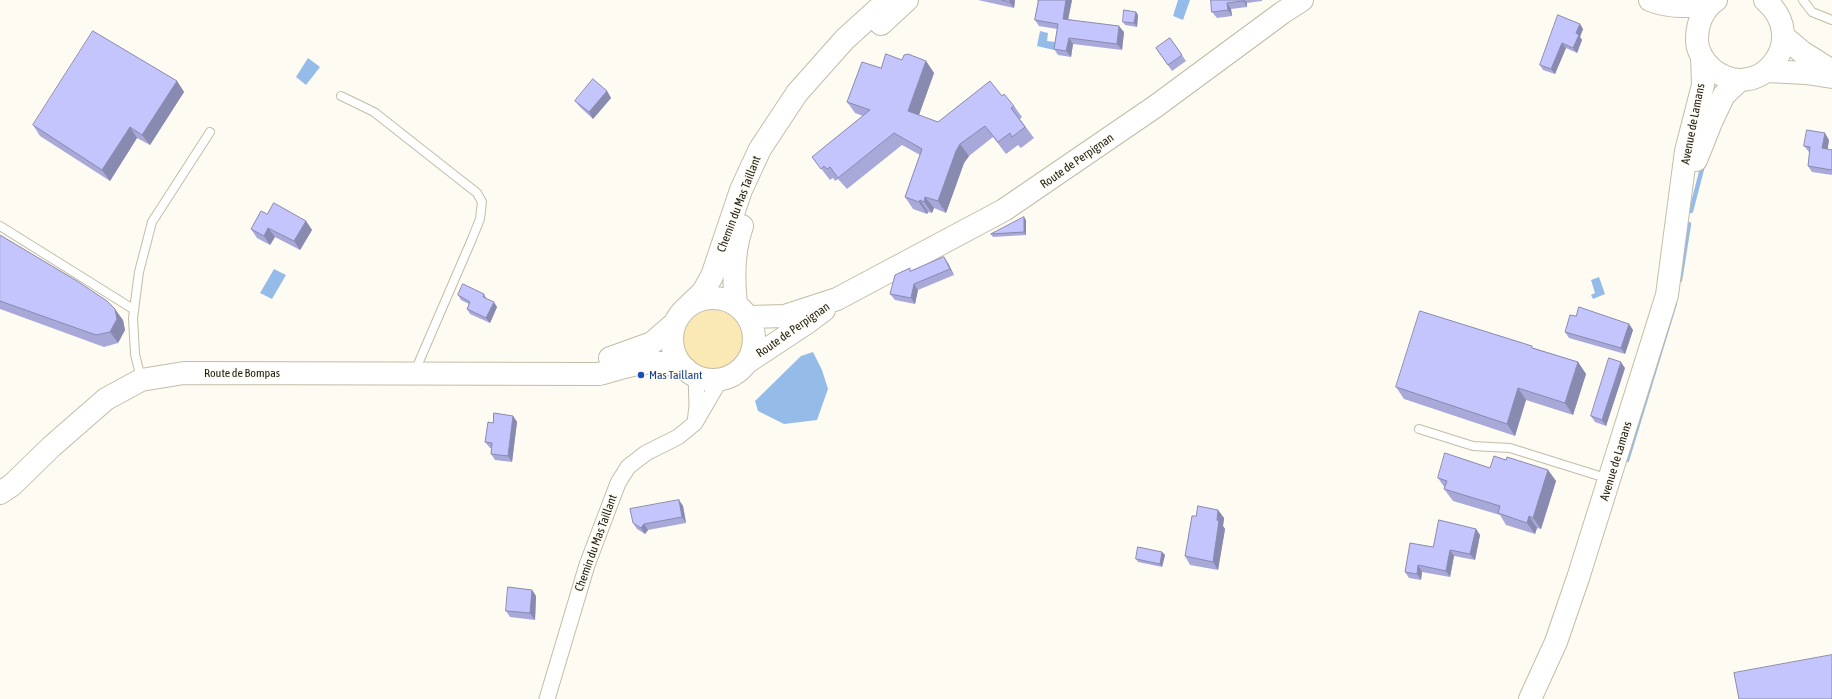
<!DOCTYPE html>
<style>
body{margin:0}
canvas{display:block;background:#fefbf2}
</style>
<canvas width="1832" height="699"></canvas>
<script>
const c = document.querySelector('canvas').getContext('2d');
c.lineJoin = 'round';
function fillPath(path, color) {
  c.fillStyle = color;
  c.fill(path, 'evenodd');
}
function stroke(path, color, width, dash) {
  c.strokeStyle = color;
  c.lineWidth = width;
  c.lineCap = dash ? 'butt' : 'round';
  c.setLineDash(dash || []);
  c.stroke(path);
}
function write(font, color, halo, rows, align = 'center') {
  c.font = font + ' "Asap Condensed",sans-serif';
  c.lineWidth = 3;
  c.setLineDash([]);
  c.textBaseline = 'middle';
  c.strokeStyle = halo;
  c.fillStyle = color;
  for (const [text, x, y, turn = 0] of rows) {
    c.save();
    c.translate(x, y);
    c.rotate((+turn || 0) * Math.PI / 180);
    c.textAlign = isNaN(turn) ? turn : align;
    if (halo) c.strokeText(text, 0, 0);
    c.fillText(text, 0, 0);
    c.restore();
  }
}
const green = new Path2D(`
 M683 340a30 30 0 1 1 60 0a30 30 0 1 1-60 0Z`);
const water = new Path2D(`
 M1178,0H1190L1183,20L1173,16Z
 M1040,31L1048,33L1047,41L1055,42L1054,50L1037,46Z
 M308,58L320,67L306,85L296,77Z
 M274,269L286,275L272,299L260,293Z
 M1599,277L1605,294L1593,299L1591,295L1595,293L1591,280Z
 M813,352L822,370L828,389L817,420L784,424L758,411L755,401L801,356Z`);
const stream = new Path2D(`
 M1691,211L1703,165
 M1680,280L1689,224
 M1627,460L1675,303`);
const lane = new Path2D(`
 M1803,0L1812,12L1832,20
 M341,96L374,112L477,193L482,202L480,219L472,239L415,371
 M0,226L133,309
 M141,379L135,354L133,318L139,272L152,222L210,132
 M1419,429L1473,446L1510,448L1609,479`);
const street = new Path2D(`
 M696,376L697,406L695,423L720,380
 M547,699L587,565L618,483L628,467L646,453L678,437L695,423`);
const secondary = new Path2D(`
 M1650,0C1669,8 1691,7 1712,3
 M1716,0C1702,10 1697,24 1697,40C1697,51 1704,62 1712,69C1758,106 1812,40 1765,0
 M881,24L907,0
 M1784,37L1802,52L1832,71
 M1767,71L1806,73L1832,77
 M1696,160L1712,120L1724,95L1740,80
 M672 339a41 41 0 1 1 82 0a41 41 0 1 1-82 0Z
 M691,303L703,292L712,276L741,190L760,149L797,93L845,39L888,0
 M736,304C733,277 733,251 742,226
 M749,317L785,316L837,299L1004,210L1156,106L1282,13L1302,0
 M610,358L652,343L675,323
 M749,361L808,322L824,310
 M0,493L12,485L51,447L106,399L141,380L184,373L599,374C634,365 651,356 686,369
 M1530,699L1556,642L1578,578L1667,295L1686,151L1703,85L1702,57`);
const wall = new Path2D(`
 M978,0H1015L1014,8Z
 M1037,0H1072L1068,19L1124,32L1122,50L1073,44L1071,57L1058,55L1054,49L1057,29L1039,26L1035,20L1038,2Z
 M1211,0H1262V1L1247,3V7L1231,9L1232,16L1217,18L1212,12Z
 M1136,12L1138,15L1137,27L1125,25L1123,22Z
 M1580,24L1583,29L1580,37L1582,40L1577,53L1566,48L1555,74L1543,70L1540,65Z
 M1170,38L1186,61L1172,71L1156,48Z
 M902,60L926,61L934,73L919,115L938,122L1002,96L1014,106L1022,117L1020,119L1034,138L1021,148L1018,145L1006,154L993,137L969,156L964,163L946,213L934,208L932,213L928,212L927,214L913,209L905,197L920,155L902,145L847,189L838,179L835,181L833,178L830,180L812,157L863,116L855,113L847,102L881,68Z
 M177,81L184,92L150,145L137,138L110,181L40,136L33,125Z
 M607,91L611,98L593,119L580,107L575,101Z
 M1829,140L1827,149L1832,150V175L1812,172L1808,166L1810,153L1809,152L1804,146Z
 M267,214L306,221L312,230L300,250L275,237L270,245L257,238L251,229Z
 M1026,220V235L993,237L991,234Z
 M0,235L123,320L125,330L118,343L104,347L0,309Z
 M948,263L954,275L918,290L915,304L895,300L890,294L911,271Z
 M484,294L487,299L497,307L490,323L470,314L467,309L469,304L461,300L458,295Z
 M1576,316L1629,324L1633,330L1625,354L1569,338L1565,332Z
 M1534,348L1578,362L1586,374L1573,415L1526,400L1515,436L1404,399L1396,387Z
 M1625,368L1606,426L1595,422L1591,416Z
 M513,416L517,422L512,462L495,460L491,454V448H490L485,442L493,423Z
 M1506,460L1548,470L1556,481L1541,529L1537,528L1535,534L1506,525L1500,515L1453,501L1444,489L1445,488L1438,478L1490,468Z
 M679,500L683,506L686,523L648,530L645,534L637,529L633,523Z
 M1218,510L1224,518L1223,526L1225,529L1218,570L1190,565L1185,556L1196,516Z
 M1476,529L1480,535L1475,560L1454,556L1450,577L1422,572L1421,580L1409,578L1405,572L1433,547Z
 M1162,552L1165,555L1162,567L1138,562L1136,559Z
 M532,590L536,596L535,620L510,617L506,611Z`);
const shadedWall = new Path2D(`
 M1010,0H1015L1014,8L1009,2Z
 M1066,0H1072L1067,25L1063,19Z
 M1243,0H1244L1247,3V7Z
 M1227,3L1231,9L1232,16L1228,10Z
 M1136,12L1138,15L1137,27L1134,23Z
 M1580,24L1583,29L1580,37L1582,40L1577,53L1573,48L1576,33Z
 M1119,26L1124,32L1122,50L1117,44Z
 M1069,38L1073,44L1071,57L1066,51Z
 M1562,43L1566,48L1555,74L1551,69Z
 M926,61L934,73L916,123L908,111Z
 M177,81L184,92L150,145L142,135Z
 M607,91L611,98L593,119L589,112Z
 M130,127L137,138L110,181L102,170Z
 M1825,133L1829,140L1827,154L1822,148Z
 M960,144L969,156L964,163L946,213L938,201L956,151Z
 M925,197L934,208L932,213L924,202Z
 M920,200L928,212L927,214L919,202Z
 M1024,217L1026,220V235L1024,232Z
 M306,221L312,230L300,250L294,241Z
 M268,228L275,237L270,245L264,236Z
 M944,257L948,263L954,275L950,269Z
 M914,284L918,290L915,304L911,298Z
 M494,302L497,307L490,323L486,318Z
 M115,309L123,320L125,330L118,343L110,332Z
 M1629,324L1633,330L1625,354L1621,348Z
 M1578,362L1586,374L1573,415L1565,403Z
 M1621,362L1625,368L1606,426L1602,420Z
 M1518,388L1526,400L1515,436L1507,424Z
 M513,416L517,422L512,462L508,456Z
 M1548,470L1556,481L1541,529L1533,518Z
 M679,500L683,506L686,523L682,517Z
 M1218,510L1224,518L1223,526L1225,529L1218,570L1213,562Z
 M1529,516L1537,528L1535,534L1527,523Z
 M644,524L648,530L645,534L641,528Z
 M1476,529L1480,535L1475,560L1470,554Z
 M1450,550L1454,556L1450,577L1446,571Z
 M1162,552L1165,555L1162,567L1160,564Z
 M1418,565L1422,572L1421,580L1417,574Z
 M532,590L536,596L535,620L530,613Z`);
const building = new Path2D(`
 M1002,0H1010L1009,2Z
 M1039,0H1066L1063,19L1119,26L1117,44L1069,38L1066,51L1054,49L1058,24L1035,20Z
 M1211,0H1243V1L1227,3L1228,10L1212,12Z
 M1124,10L1136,12L1134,23L1123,22Z
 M1558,15L1580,24L1576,33L1579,35L1573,48L1562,43L1551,69L1540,65Z
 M93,31L177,81L142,135L130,127L102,170L33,125Z
 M1170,38L1182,55L1168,65L1156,48Z
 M886,54L902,60L904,55L908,54L926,61L908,111L938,122L990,81L1002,96L1004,94L1014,106L1011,108L1025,127L1012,137L1010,133L998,142L985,126L960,144L956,151L938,201L925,197L924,202L920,200L919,202L905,197L922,149L894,133L838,178L830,167L827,169L824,166L821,169L812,157L870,110L847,102L862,62L881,68Z
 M593,79L607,91L589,112L575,101Z
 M1807,130L1825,133L1822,148L1832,150V170L1808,166L1810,147L1804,146Z
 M274,203L306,221L294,241L268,228L264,236L251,229L261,211L267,214Z
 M1024,217V232L991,234Z
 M0,235L77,281L107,301L115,309L117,319L110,332L96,335L0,301Z
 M944,257L950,269L914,284L911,298L890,294L895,275L910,268V271Z
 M463,284L484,294L483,297L494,302L486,318L467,309L470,302L458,295Z
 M1579,307L1629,324L1621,348L1565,332L1570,315L1576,316Z
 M1420,311L1532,346V348L1578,362L1565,403L1518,388L1507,424L1396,387Z
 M1609,358L1621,362L1602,420L1591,416Z
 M494,413L513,416L508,456L491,454L492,443L485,442L488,422L493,423Z
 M1445,453L1490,468L1494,456L1506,460L1507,457L1548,470L1533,518L1529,516L1527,523L1498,513L1500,506L1444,489L1447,481L1438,478Z
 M679,500L682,517L644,524L641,528L633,523L630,509Z
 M1198,506L1218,510L1217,520L1219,521L1213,562L1185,556L1192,516H1196Z
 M1439,520L1476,529L1470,554L1450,550L1446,571L1418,565L1417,574L1405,572L1410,543L1433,547Z
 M1138,547L1162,552L1160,564L1136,559Z
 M508,587L532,590L530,613L506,611Z
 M1832,655V699H1739L1734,673Z`);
const markers = [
 [641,375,4,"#1a4fb4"]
];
const streetNames = [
 ["Avenue de Lamans",1693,124,-79],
 ["Route de Perpignan",1077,161,-35],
 ["Chemin du Mas Taillant",739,204,-69],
 ["Route de Perpignan",793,330,-35],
 ["Route de Bompas",242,373],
 ["Avenue de Lamans",1616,461,-73],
 ["Chemin du Mas Taillant",596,543,-70]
];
const transitNames = [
 ["Mas Taillant",649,375]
];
fillPath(green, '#fae9b4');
fillPath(water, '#95bbe8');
stroke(stream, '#95bbe8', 4.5);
stroke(lane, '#c3bca6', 10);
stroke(street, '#c3bca6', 17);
stroke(secondary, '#c3bca6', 24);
stroke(lane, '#fff', 8);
stroke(street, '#fff', 15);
stroke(secondary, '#fff', 22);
fillPath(wall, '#a9a9d9');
fillPath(shadedWall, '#898ab0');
fillPath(building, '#c4c5fc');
stroke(building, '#898ab0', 1);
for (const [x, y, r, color] of markers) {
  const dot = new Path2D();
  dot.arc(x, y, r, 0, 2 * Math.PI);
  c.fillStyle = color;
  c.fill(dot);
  stroke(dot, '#fefbf2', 1.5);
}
write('12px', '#1e1c14', '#fefbf2', streetNames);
write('12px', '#164399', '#fefbf2', transitNames, 'left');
</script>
